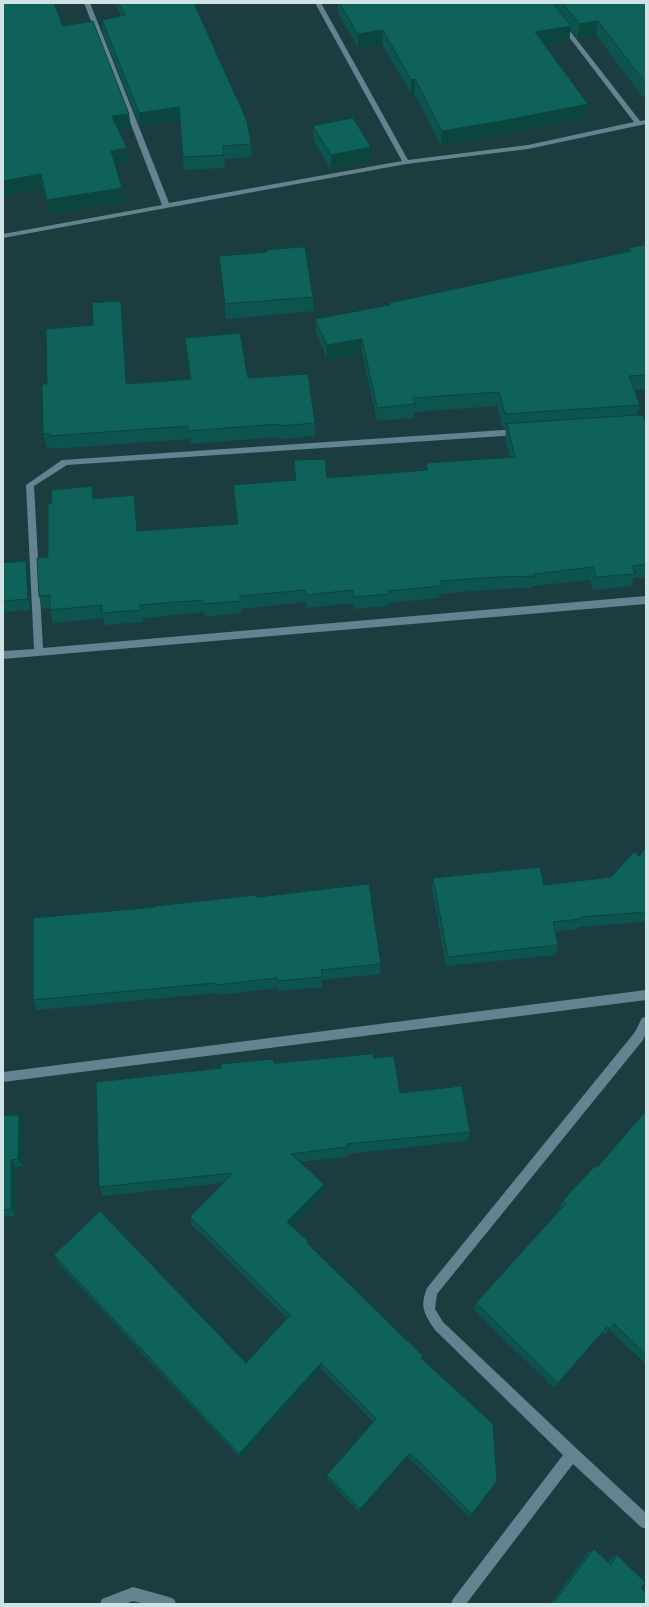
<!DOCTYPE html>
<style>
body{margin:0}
#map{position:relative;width:649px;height:1607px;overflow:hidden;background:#1b3d40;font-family:Commissioner,sans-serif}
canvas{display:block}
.frame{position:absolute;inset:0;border:4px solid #cfe2e4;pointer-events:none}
</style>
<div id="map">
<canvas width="649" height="1607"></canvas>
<div class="frame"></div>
</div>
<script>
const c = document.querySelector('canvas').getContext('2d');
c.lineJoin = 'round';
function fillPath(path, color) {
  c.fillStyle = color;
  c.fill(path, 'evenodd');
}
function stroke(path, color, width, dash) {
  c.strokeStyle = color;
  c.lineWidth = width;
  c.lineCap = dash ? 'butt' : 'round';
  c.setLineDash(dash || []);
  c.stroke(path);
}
const minor = new Path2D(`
 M84,3H90L169,203L402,161L315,3H321L408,160L528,145L634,122L559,24V22H563L640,121L646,120V124L528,149L406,164L3,238V234L162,205Z
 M518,429L522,432L518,435L67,465L34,486L43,648L646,596V604L3,659V651L34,649L26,485L62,460Z
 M646,990V1000L3,1082V1072Z
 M646,1017V1033L643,1040L437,1294L435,1309L443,1322L577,1449L646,1513V1529L641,1527L573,1464L466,1604H451L453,1599L563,1455L435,1330C425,1315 419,1307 427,1288L635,1032L642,1018Z
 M133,1587L169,1597L174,1599L176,1604H145L133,1601L125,1604H100L102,1599Z`);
const wall = new Path2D(`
 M115,3H194L251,144L252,157L224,159L225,168L184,170L180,120L140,126L103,33L102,20L121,16Z
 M336,3H646V99H644L596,35L577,38L570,29L569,40L544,44L588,104L586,118L501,135L441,145L414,93L411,94L382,44L358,48L338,13V5Z
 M63,26L131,128L118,130L127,148L129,162L115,165L122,188L124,202L50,214L43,189L3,196Z
 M313,126L370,161L331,170L314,141Z
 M646,245V389L634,390L640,405L637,415L646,423V577L634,578L631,586L593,590L590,580L533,586L532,588L496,589L440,594L439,598L388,603V606L354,609L353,603L306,608V602L241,609V613L205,617L204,612L143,618V622L105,625L103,618L53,623L50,608L42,609L39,596L48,557L52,503L134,495L136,508L138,531L237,524L233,485L295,480L294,460L327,478L426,471V463L510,458L505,437L506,428H503L497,406L414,412V418L377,421L362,353L327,359L316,333L315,319L389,305V303L629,251V248Z
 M219,256L313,297L314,311L226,319Z
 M121,301L123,315L127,383L128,384L190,379L185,338L248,378L315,423V436L280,439L279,437L190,444L189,439L53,449V447L47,448L43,434L47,384L93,325Z
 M3,563L29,572L31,610L3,612Z
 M646,848V922L579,927L578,929L555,932L558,945L555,955L446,966L432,888L433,878L544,885L611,877L639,856Z
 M256,897L381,964L380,974L322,980V987L278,991V988L217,995V993L37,1010L33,1000L155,907Z
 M374,1058L400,1093L470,1132L467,1141L347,1154V1157L300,1162L324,1184V1193L292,1226L308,1241V1245L422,1358L472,1514L469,1517L408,1457L359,1512L327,1479V1475L373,1422L321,1369L240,1458L58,1263L54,1255L246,1363L287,1318L192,1225L190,1217L223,1183L103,1196L99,1187L274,1063Z
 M646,1111V1364L609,1330L605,1335L602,1332L554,1388L473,1309L476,1303L561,1209L559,1208L563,1200L597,1167Z
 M19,1115L23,1122V1166L15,1167L16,1216L3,1217V1116Z
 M594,1549L608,1562L612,1557L617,1555L641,1588L646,1604H550L589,1551Z`);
const shadedWall = new Path2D(`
 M598,21L596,35L577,38L580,24Z
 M571,26L569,40L533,46L535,32Z
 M383,30L382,44L358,48V34Z
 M415,79L414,93L411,94V80Z
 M646,89V99H644Z
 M588,104L586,118L501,135L441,145L442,131Z
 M179,107L181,120L140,126L139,113Z
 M129,114L131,128L114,131L112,116Z
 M371,147L370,161L331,170V155Z
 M127,148L129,162L113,166L111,151Z
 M41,174L43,189L3,196V181Z
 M122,188L124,202L50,214L47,200Z
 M121,301L123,315L128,397L126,383Z
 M362,339V353L327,359V345Z
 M92,486L95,499H93Z
 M134,495L136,508L139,544L137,531Z
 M26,561L29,572L31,610L28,599Z
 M19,1115L23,1122V1166L18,1159Z
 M11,1160L15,1167L16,1216L11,1209Z
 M324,1184V1193L288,1230L287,1222Z
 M321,1363V1369L240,1458L239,1454Z
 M410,1453L408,1457L359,1512L360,1509Z`);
const building = new Path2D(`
 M3,3H54L63,26L93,21L129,114L112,116L127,148L111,151L122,188L47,200L41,174L3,181Z
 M119,3H194L247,121L251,144L223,146L224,155L183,157L179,107L139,113L102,20L125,15Z
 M340,3H553L571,26L535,32L588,104L502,121L442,131L415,79L411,80L383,30L358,34Z
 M563,3H646V84L598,21L580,24Z
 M353,118L371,147L331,155L313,126Z
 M646,245V375L629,376L640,405L505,414L499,392L413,398L415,404L377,408L362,339L327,345L315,319L390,305L389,303L631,251L629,248Z
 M305,247L313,297L225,304L219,256L267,252V250Z
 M121,301L126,383H128V384L191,379L185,338L240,333L248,378L308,374L315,423L279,426V424L188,431V426L50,436V434H43L42,384H47L46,329L93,325L92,303Z
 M643,415L646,423V564L632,566L635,574L596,577L593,567L534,574L535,576L498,577L440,581L441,586L388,591L389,594L354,597L353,590L306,595L305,590L240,596V601L203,604V600L140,605L141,610L102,613V605L50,610V595L39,596L37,558L48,557V503H52L51,490L92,486L93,499L134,495L137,531L238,524L233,485L296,480L294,460L325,459L327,478L428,470L426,463L515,457L507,424Z
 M26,561L28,599L3,601V563Z
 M646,848V912L581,917V919L553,922L558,945L448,957L433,878L540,867L544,885L611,877L634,852L639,856Z
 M369,884L381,964L321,970L322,977L278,981L277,978L216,985L215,983L33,1000V918L155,907V906L256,895V897Z
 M373,1054L374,1058L394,1056L400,1093L462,1086L470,1132L347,1144V1147L291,1154L324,1184L287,1222L308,1241L307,1243L423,1356L421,1358L493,1424L497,1481L472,1514L410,1453L360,1509L327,1475L376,1419L321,1363L239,1454L54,1255L100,1211L246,1363L290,1315L190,1217L233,1173L99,1187L96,1082L221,1068V1064L273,1059L274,1063Z
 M646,1111V1354L614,1324L610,1329L607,1327L558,1383L476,1303L566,1203L563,1200L595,1166L597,1167Z
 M19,1115L18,1159L11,1160V1209L3,1210V1116Z
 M594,1549L611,1565L617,1555L645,1582L641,1588L646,1593V1604H553Z`);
fillPath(minor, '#62838f');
fillPath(wall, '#0c544d');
fillPath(shadedWall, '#0a453e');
fillPath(building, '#0e6259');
stroke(building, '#0a453e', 1);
</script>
